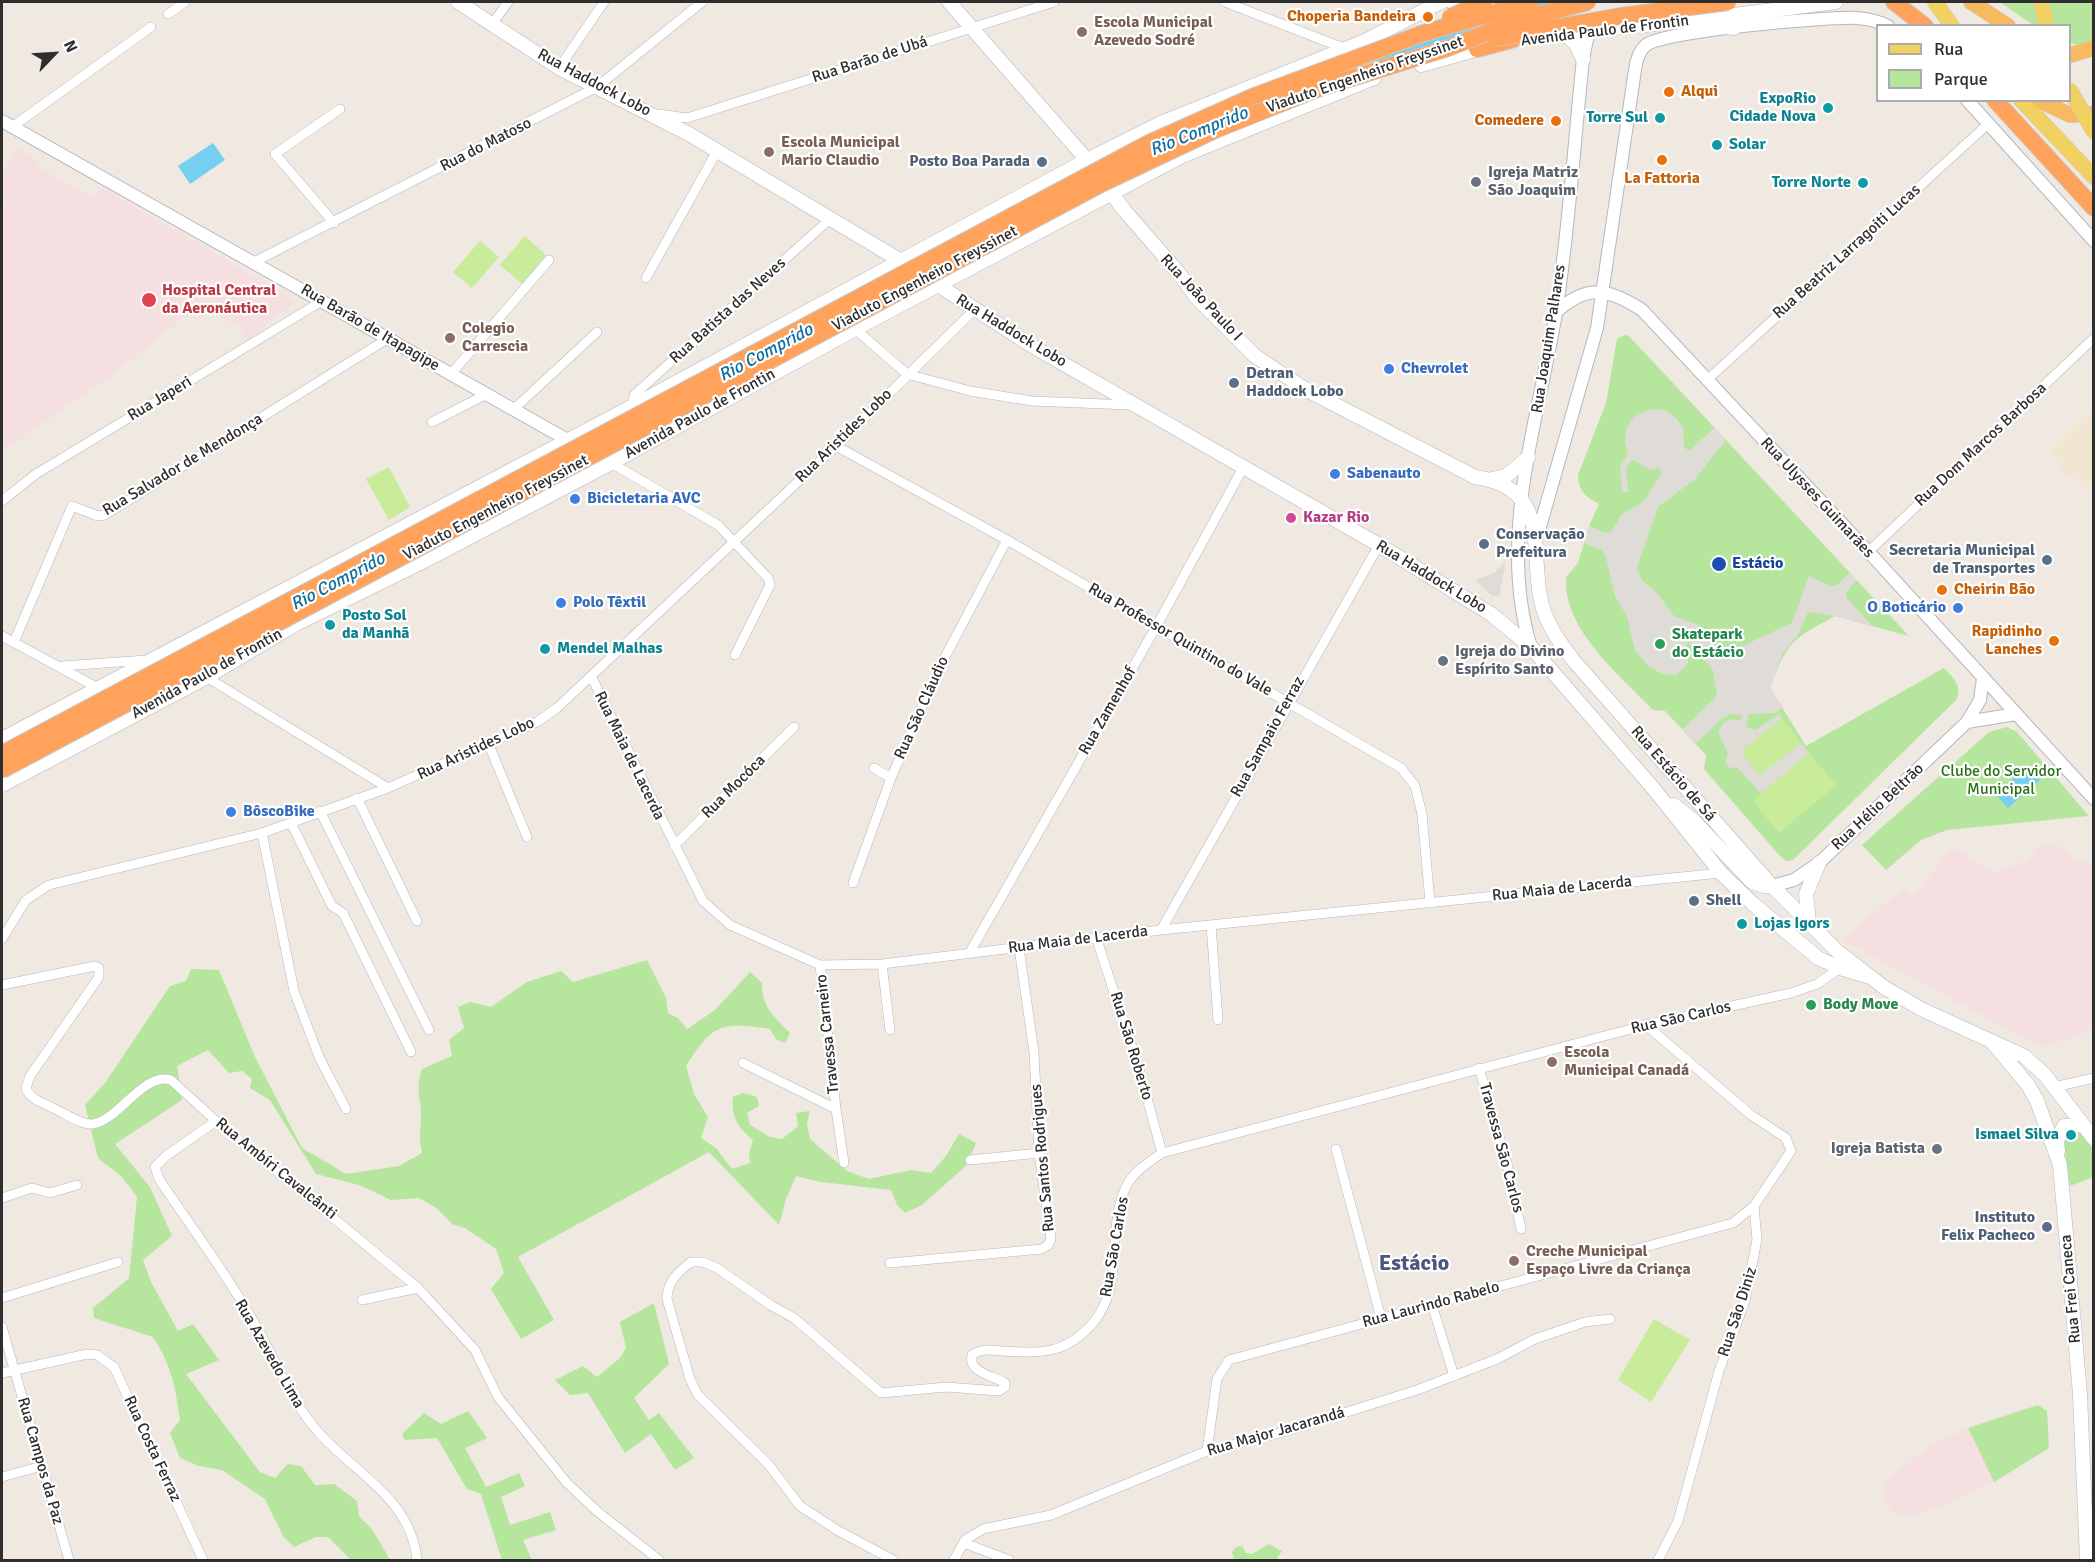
<!DOCTYPE html>
<meta charset="utf-8">
<style>
body{margin:0}
#map{position:relative;width:2095px;height:1562px;overflow:hidden;background:#efe9e1;font-family:Signika,sans-serif}
canvas{display:block}
.frame{position:absolute;inset:0;border:3px solid #2e2e2e;pointer-events:none}
.legend{position:absolute;left:1876px;top:24px;width:195px;height:78px;box-sizing:border-box;background:#fff;border:2px solid #ababab;margin:0;padding:8px 10px;list-style:none;font-size:18px;color:#2e2e2e}
.legend li{display:flex;align-items:center;gap:12px;height:30px}
.legend b{width:30px;border:2px solid #ababab}
.north{position:absolute;left:24px;top:24px;width:60px;height:60px;-webkit-text-stroke:4px #fff;paint-order:stroke;rotate:65deg;font-size:16px;font-weight:700;line-height:24px;text-align:center;color:#2e2e2e}
.north::after{content:'';display:block;margin:auto;width:21px;height:27px;background:#2e2e2e;clip-path:polygon(50% 0,100% 100%,50% 72%,0 100%)}
</style>
<div id="map">
<canvas width="2095" height="1562"></canvas>
<div class="frame"></div>
<ul class="legend">
<li><b style="height:8px;background:#f2d163"></b>Rua</li>
<li><b style="height:16px;background:#b6e59e"></b>Parque</li>
</ul>
<div class="north">N</div>
</div>
<script>
const c = document.querySelector('canvas').getContext('2d');
c.lineJoin = 'round';
function fillPath(path, color) {
  c.fillStyle = color;
  c.fill(path, 'evenodd');
}
function stroke(path, color, width, dash) {
  c.strokeStyle = color;
  c.lineWidth = width;
  c.lineCap = dash ? 'butt' : 'round';
  c.setLineDash(dash || []);
  c.stroke(path);
}
function write(font, color, halo, rows, align = 'center') {
  c.font = font + ' Signika,sans-serif';
  c.lineWidth = 4.5;
  c.setLineDash([]);
  c.textBaseline = 'middle';
  c.strokeStyle = halo;
  c.fillStyle = color;
  for (const [text, x, y, turn = 0] of rows) {
    c.save();
    c.translate(x, y);
    c.rotate((+turn || 0) * Math.PI / 180);
    c.textAlign = isNaN(turn) ? turn : align;
    if (halo) c.strokeText(text, 0, 0);
    c.fillText(text, 0, 0);
    c.restore();
  }
}
const education = new Path2D(`
 M2093,410V482L2086,489L2074,476L2068,478L2062,475V464L2050,451Z`);
const medical = new Path2D(`
 M19,147L39,162L37,166L87,195L92,196L101,187L297,301L247,340L239,327L199,305L110,377L2,451V213L7,205L2,201V172Z
 M2057,845L2074,858L2093,866V1027L2083,1034L2041,1047L1842,940L1904,888L1914,896L1952,848L1995,872L2028,860L2038,846Z
 M1968,1428L1994,1482L1951,1502L1911,1516L1892,1512L1884,1498V1487L1890,1477L1930,1446Z`);
const green = new Path2D(`
 M2000,2H2093V41L2079,45L2070,43V26L2033,25Z
 M1624,335L1629,336L1909,636L1835,616C1791,640 1788,641 1770,688L1806,746L1944,668C1953,678 1962,685 1957,699L1793,860L1786,861L1780,856L1704,769L1706,755L1665,711L1653,710C1620,675 1563,630 1566,577L1578,563L1589,526L1599,504C1586,497 1578,491 1578,475L1606,403L1617,339Z
 M2007,727L2017,732L2089,816L1947,830L1921,840L1886,870L1862,845L1989,732Z
 M647,960L666,998L668,1013L678,1018L687,1029L715,1010L750,972L762,983C762,1007 774,1017 790,1033L785,1043L776,1039L770,1029C721,1022 713,1023 686,1066L694,1094L708,1117L701,1138L716,1148L732,1169L750,1163L749,1153L753,1140C738,1127 731,1118 733,1097L743,1093L757,1097L759,1106L747,1113L750,1125L770,1137L782,1139L798,1126L796,1113L810,1111L807,1124L810,1139L847,1171L869,1179L911,1170L931,1173L946,1156L959,1134L976,1143L967,1165L922,1205L905,1213L897,1205L891,1190L821,1182L796,1176L786,1199L779,1225L709,1152L518,1257L554,1320L521,1339L491,1289L504,1273L496,1249L465,1228L452,1224L438,1209L419,1198L391,1200L359,1185L316,1174L270,1100L250,1088L252,1079L242,1071L229,1073L208,1050L177,1066L182,1100L115,1144L150,1187L172,1236L143,1260L151,1282L178,1331L193,1324L219,1360L186,1374L260,1472L275,1478L288,1464L301,1466L315,1485L334,1484L357,1501L359,1516L372,1529L390,1560H351L328,1537H316L294,1547L283,1536L265,1499L222,1470L199,1466L180,1458L170,1433L180,1420C175,1385 172,1367 153,1337L94,1318L93,1308L129,1278L137,1197L122,1177L98,1158L85,1105L105,1083L170,986L186,981L191,969L219,970L255,1057L302,1148L346,1174L399,1166L422,1153C419,1139 420,1132 421,1118C422,1097 414,1094 422,1069L452,1056L449,1040L464,1028L458,1007L470,1002L491,1007L527,982L561,971L573,982Z
 M2077,1129L2093,1149V1177L2070,1186L2063,1138L2064,1131Z
 M654,1303L669,1364L634,1398L649,1420L659,1413L694,1458L675,1470L651,1434L625,1453L588,1393L570,1395L555,1380L583,1366L597,1377L620,1358L626,1348L620,1322Z
 M2038,1405L2047,1411L2049,1448L1994,1482L1968,1428Z
 M468,1411L487,1438L465,1448L486,1487L519,1473L525,1486L501,1497L510,1525L550,1512L556,1530L523,1540L532,1560H502L481,1494L467,1489L437,1438L405,1440L402,1434L424,1413L441,1424Z
 M1269,1544L1282,1551L1276,1560H1234L1232,1552L1236,1547L1242,1546L1246,1553L1252,1554Z`);
const pitch = new Path2D(`
 M525,236L546,255L522,284L500,265Z
 M480,241L499,257L472,288L453,272Z
 M389,467L410,507L389,520L366,479Z
 M1782,718L1801,743L1760,775L1741,751Z
 M1809,753L1836,785L1779,833L1753,801Z
 M1654,1319L1690,1340L1651,1402L1618,1380Z`);
const plaza = new Path2D(`
 M1651,409L1665,410L1676,418L1683,428L1684,447L1689,451L1715,427L1726,440L1695,479L1658,507L1637,568L1642,580L1657,593L1674,616L1696,624L1722,647L1736,649L1792,623L1809,576L1831,586L1837,585L1850,572L1856,580L1846,593V597L1873,627L1835,616L1808,612L1798,635L1783,653L1770,688L1783,707L1776,713L1749,714L1746,724L1748,728L1756,730L1779,714L1782,718L1741,751L1760,775L1801,743L1809,753L1761,794L1737,767L1731,769L1725,762L1728,754L1718,732L1724,722L1732,719L1740,721L1742,715L1731,714L1724,717L1695,744L1682,730L1717,696L1713,670L1688,642L1685,649L1688,655V663L1677,675L1662,674L1647,665L1635,650L1627,616L1615,597L1606,557L1602,550L1584,543L1589,526L1605,533L1612,531L1621,515L1644,501L1662,473L1659,468L1650,470L1632,459L1626,468L1628,492H1622L1620,467L1628,454L1625,441L1627,427L1634,417Z
 M1506,561L1499,596H1492L1475,580L1494,573Z`);
const water = new Path2D(`
 M213,143L225,160L190,184L178,166Z
 M2025,766L2040,780L2008,808L1996,795Z`);
const river = new Path2D(`
 M1386,60L1505,16L1556,2`);
const minor = new Path2D(`
 M1225,2L1346,49
 M168,14L185,2
 M493,23L508,2
 M559,68L604,2
 M658,114L687,118L1054,2
 M12,127L151,27
 M334,223L275,154L340,109
 M254,262L597,87L702,2
 M646,278L717,151
 M855,329L907,374L970,391L1032,401L1130,405
 M451,374L549,260
 M1707,380L1988,124
 M633,406L634,395L830,219
 M514,409L597,332
 M432,422L487,394
 M836,446L1007,540L1401,768L1415,786L1422,814L1430,902
 M611,463L718,525L768,578L770,585L735,655
 M2,501L36,474L322,301
 M1868,552L2094,338
 M2,636L98,688
 M14,642L72,506L98,516L105,515L387,339
 M62,666L147,660
 M203,675L388,788
 M591,676L703,901L730,925L820,965L882,964L1161,930L1721,873
 M489,745L527,837
 M874,768L891,778
 M357,798L417,921
 M320,811L429,1030
 M291,823L332,906L343,913L411,1052
 M262,833L294,991L319,1057L346,1109
 M674,846L794,727
 M853,883L891,778L936,674L1007,540
 M1211,925L1218,1020
 M1161,930L1379,545
 M2,939L26,900L49,885L262,833L388,788L537,722L557,708L836,446L974,310
 M1097,940L1139,1069L1162,1153
 M970,952L1156,627L1243,468
 M882,964L890,1030
 M2,985L95,966L99,968V977L30,1076L26,1088C30,1100 44,1103 55,1109C66,1114 81,1125 93,1124C118,1121 144,1071 171,1080L216,1121L418,1288L475,1350L498,1397L567,1483L598,1512L659,1560
 M1646,1025L1751,1115L1786,1138L1791,1151L1754,1206L1757,1240L1745,1301L1719,1371L1678,1521L1658,1560
 M743,1063L836,1109L820,965
 M1479,1068L1507,1163L1521,1229
 M2054,1087L2094,1078
 M836,1109L844,1163
 M216,1121L166,1156L155,1167L159,1179C191,1227 227,1274 255,1324C277,1362 290,1401 320,1434C357,1475 411,1499 417,1560
 M1336,1149L1381,1318
 M970,1160L1039,1153
 M2,1198L32,1188L50,1193L77,1185
 M890,1263L1042,1249L1048,1245L1051,1239L1039,1153L1034,1052L1019,948
 M2,1298L118,1262
 M362,1300L418,1288
 M1432,1305L1454,1376
 M2,1327L69,1560
 M2,1373L87,1354L97,1355L114,1367L203,1560
 M1207,1451L1217,1379L1229,1360L1718,1227L1733,1223L1754,1206
 M2,1477L42,1466
 M964,1543L1009,1560
 M893,1560L837,1530L800,1506L769,1465L698,1395L690,1379L667,1299C667,1282 678,1272 691,1262H703L717,1268L772,1306L794,1318L881,1393L946,1387L999,1391L1005,1387V1383C993,1375 968,1373 972,1355C982,1348 991,1350 1002,1351C1041,1354 1066,1354 1093,1323C1125,1286 1106,1229 1126,1187C1133,1172 1149,1162 1162,1153L1646,1025L1791,993L1817,984L1840,968
 M954,1560L965,1540L983,1529L1051,1515L1207,1451L1280,1433L1417,1390L1497,1359L1535,1339L1585,1322L1610,1319`);
const tertiary = new Path2D(`
 M1967,100L2094,241
 M2,121L573,443
 M1556,312C1587,284 1608,288 1642,310L1877,561L2094,799
 M1537,537L1597,328L1635,70C1636,61 1639,51 1646,45C1664,31 1828,16 1857,18C1868,19 1878,21 1888,26
 M1531,647C1497,539 1538,421 1556,313C1569,230 1574,144 1583,59L1589,30
 M1967,722L2016,714
 M1772,886L1794,880L1819,863L1967,722L1980,700L1983,678`);
const secondary = new Path2D(`
 M458,2L559,68L689,134L901,261L1029,344L1379,545L1491,614L1531,647L1653,788L1721,873L1753,904L1818,958L1840,968L1870,977
 M949,2L1087,160L1124,210L1177,271L1197,298L1255,356L1305,389L1475,477C1548,487 1531,543 1540,596C1544,621 1559,642 1574,661L1772,886L1837,951L1885,988L1921,1009L2024,1056L2045,1075L2094,1139
 M1452,2L1472,15
 M1701,24L1734,28
 M1573,32L1687,21L1836,2
 M1564,33L1576,44L1583,59
 M1421,65L1486,47
 M1492,479L1506,476L1528,458
 M2,739L633,406L1087,160L1161,123L1365,41L1441,2
 M2,785L205,678L296,624L426,560L611,463L855,329L1182,156L1374,78
 M1674,805L1694,821L1752,882L1764,886H1772
 M1809,922L1806,894L1819,863
 M1993,1043L2028,1085L2037,1101L2060,1165L2080,1394L2087,1560
 M2058,1151L2057,1141L2064,1126L2081,1125`);
const primary = new Path2D(`
 M1935,2L1952,26
 M2041,2L2047,26
 M2021,100L2094,177`);
const trunk = new Path2D(`
 M1971,2L2008,26
 M2070,55L2094,48
 M2039,100L2070,115L2094,114`);
const motorway = new Path2D(`
 M1894,2L1925,26
 M1477,49L1514,39
 M1995,100L2094,208`);
const primaryBridge = new Path2D(`
 M2070,90L2094,132`);
const motorwayBridge = new Path2D(`
 M1450,17L1484,2
 M1496,38L1621,16L1728,2
 M2,754L1149,143L1252,97L1424,33L1531,2
 M2,770L1103,183L1215,130L1320,88L1448,48L1519,20L1588,2`);
const markers = [
 [1428,17,6,"#e8710a"],
 [1082,32,6,"#8d6e63"],
 [1669,92,6,"#e8710a"],
 [1828,108,6,"#0f9aa8"],
 [1660,118,6,"#0f9aa8"],
 [1556,121,6,"#e8710a"],
 [1717,145,6,"#0f9aa8"],
 [769,152,6,"#8d6e63"],
 [1662,160,6,"#e8710a"],
 [1042,162,6,"#5c6f8a"],
 [1476,182,6,"#6b7280"],
 [1863,183,6,"#0f9aa8"],
 [149,300,8,"#e0444e"],
 [450,338,6,"#8d6e63"],
 [1389,369,6,"#3f7fe0"],
 [1234,383,6,"#5c6f8a"],
 [1335,474,6,"#3f7fe0"],
 [575,499,6,"#3f7fe0"],
 [1291,518,6,"#d1479c"],
 [1484,544,6,"#5c6f8a"],
 [2047,560,6,"#5c6f8a"],
 [1719,564,8,"#1a4fb4"],
 [1942,590,6,"#e8710a"],
 [561,603,6,"#3f7fe0"],
 [1958,608,6,"#3f7fe0"],
 [330,625,6,"#0f9aa8"],
 [2054,641,6,"#e8710a"],
 [1660,644,6,"#2e9e5b"],
 [545,649,6,"#0f9aa8"],
 [1443,661,6,"#6b7280"],
 [231,812,6,"#3f7fe0"],
 [1694,901,6,"#5c6f8a"],
 [1742,924,6,"#0f9aa8"],
 [1811,1005,6,"#2e9e5b"],
 [1552,1062,6,"#8d6e63"],
 [2071,1135,6,"#0f9aa8"],
 [1937,1149,6,"#6b7280"],
 [2047,1227,6,"#5c6f8a"],
 [1514,1261,6,"#8d6e63"]
];
const foodNames = [
 ["Choperia Bandeira",1416,17],
 ["Alqui",1681,92,"left"],
 ["Comedere",1544,121],
 ["La Fattoria",1662,179,"center"],
 ["Cheirin Bão",1954,590,"left"],
 ["Rapidinho",2042,632],
 ["Lanches",2042,650]
];
const educationNames = [
 ["Escola Municipal",1094,23],
 ["Azevedo Sodré",1094,41],
 ["Escola Municipal",781,143],
 ["Mario Claudio",781,161],
 ["Colegio",462,329],
 ["Carrescia",462,347],
 ["Escola",1564,1053],
 ["Municipal Canadá",1564,1071],
 ["Creche Municipal",1526,1252],
 ["Espaço Livre da Criança",1526,1270]
];
const streetNames = [
 ["Avenida Paulo de Frontin",1605,31,-7],
 ["Rua Barão de Ubá",870,60,-18],
 ["Viaduto Engenheiro Freyssinet",1365,75,-19],
 ["Rua Haddock Lobo",594,83,28],
 ["Rua do Matoso",486,145,-27],
 ["Rua Beatriz Larragoiti Lucas",1847,252,-42],
 ["Viaduto Engenheiro Freyssinet",925,279,-28],
 ["Rua João Paulo I",1201,298,47],
 ["Rua Batista das Neves",728,311,-42],
 ["Rua Barão de Itapagipe",370,328,30],
 ["Rua Haddock Lobo",1011,331,31],
 ["Rua Joaquim Palhares",1549,339,-81],
 ["Rua Japeri",160,399,-31],
 ["Avenida Paulo de Frontin",700,414,-29],
 ["Rua Aristides Lobo",844,436,-44],
 ["Rua Dom Marcos Barbosa",1981,445,-43],
 ["Rua Salvador de Mendonça",183,465,-31],
 ["Rua Ulysses Guimarães",1817,498,47],
 ["Viaduto Engenheiro Freyssinet",496,508,-28],
 ["Rua Haddock Lobo",1431,577,31],
 ["Rua Professor Quintino do Vale",1180,640,30],
 ["Avenida Paulo de Frontin",207,674,-29],
 ["Rua São Cláudio",922,708,-66],
 ["Rua Zamenhof",1108,711,-60],
 ["Rua Sampaio Ferraz",1268,737,-61],
 ["Rua Aristides Lobo",476,749,-25],
 ["Rua Maia de Lacerda",629,756,64],
 ["Rua Estácio de Sá",1673,774,49],
 ["Rua Mocóca",734,787,-45],
 ["Rua Hélio Beltrão",1878,807,-43],
 ["Rua Maia de Lacerda",1562,889,-6],
 ["Rua Maia de Lacerda",1078,940,-7],
 ["Rua São Carlos",1681,1018,-13],
 ["Travessa Carneiro",828,1034,-96],
 ["Rua São Roberto",1131,1046,73],
 ["Travessa São Carlos",1501,1148,75],
 ["Rua Santos Rodrigues",1043,1158,-95],
 ["Rua Ambíri Cavalcânti",276,1169,39],
 ["Rua São Carlos",1115,1247,-80],
 ["Rua Frei Caneca",2071,1289,-95],
 ["Rua Laurindo Rabelo",1431,1305,-15],
 ["Rua São Diniz",1738,1312,-72],
 ["Rua Azevedo Lima",269,1354,60],
 ["Rua Major Jacarandá",1276,1432,-16],
 ["Rua Costa Ferraz",152,1449,65],
 ["Rua Campos da Paz",40,1461,74]
];
const cultureNames = [
 ["ExpoRio",1816,99],
 ["Cidade Nova",1816,117],
 ["Torre Sul",1648,118],
 ["Solar",1729,145,"left"],
 ["Torre Norte",1851,183],
 ["Posto Sol",342,616,"left"],
 ["da Manhã",342,634,"left"],
 ["Mendel Malhas",557,649,"left"],
 ["Lojas Igors",1754,924,"left"],
 ["Ismael Silva",2059,1135]
];
const serviceNames = [
 ["Posto Boa Parada",1030,162],
 ["Detran",1246,374,"left"],
 ["Haddock Lobo",1246,392,"left"],
 ["Conservação",1496,535,"left"],
 ["Prefeitura",1496,553,"left"],
 ["Secretaria Municipal",2035,551],
 ["de Transportes",2035,569],
 ["Shell",1706,901,"left"],
 ["Instituto",2035,1218],
 ["Felix Pacheco",2035,1236]
];
const worshipNames = [
 ["Igreja Matriz",1488,173],
 ["São Joaquim",1488,191],
 ["Igreja do Divino",1455,652],
 ["Espírito Santo",1455,670],
 ["Igreja Batista",1925,1149,"right"]
];
const healthNames = [
 ["Hospital Central",162,291],
 ["da Aeronáutica",162,309]
];
const shopNames = [
 ["Chevrolet",1401,369],
 ["Sabenauto",1347,474],
 ["Bicicletaria AVC",587,499],
 ["Polo Têxtil",573,603],
 ["O Boticário",1946,608,"right"],
 ["BôscoBike",243,812]
];
const hotelNames = [
 ["Kazar Rio",1303,518]
];
const transitNames = [
 ["Estácio",1732,564]
];
const leisureNames = [
 ["Skatepark",1672,635],
 ["do Estácio",1672,653],
 ["Body Move",1823,1005]
];
const parkNames = [
 ["Clube do Servidor",2001,772],
 ["Municipal",2001,790]
];
const waterNames = [
 ["Rio Comprido",1199,132,-22],
 ["Rio Comprido",766,353,-28],
 ["Rio Comprido",338,582,-28]
];
const districtNames = [
 ["Estácio",1414,1264]
];
fillPath(education, '#f0e6d1');
fillPath(medical, '#f5dfe0');
fillPath(green, '#b6e59e');
fillPath(pitch, '#c9ec9a');
fillPath(plaza, '#dfdcd8');
fillPath(water, '#75cff0');
stroke(river, '#75cff0', 20);
stroke(minor, '#b4b7c1', 10);
stroke(tertiary, '#b4b7c1', 14);
stroke(secondary, '#b4b7c1', 15);
stroke(primary, '#c9c9c9', 16);
stroke(trunk, '#c9c9c9', 16);
stroke(motorway, '#c9c9c9', 18);
stroke(minor, '#fff', 9);
stroke(tertiary, '#fff', 12);
stroke(secondary, '#fff', 14);
stroke(primary, '#f2d163', 15);
stroke(trunk, '#f8ba60', 15);
stroke(motorway, '#ffa35c', 16);
stroke(primaryBridge, '#c9c9c9', 16, []);
stroke(motorwayBridge, '#c9c9c9', 18, []);
stroke(primaryBridge, '#f2d163', 15);
stroke(motorwayBridge, '#ffa35c', 16);
for (const [x, y, r, color] of markers) {
  const dot = new Path2D();
  dot.arc(x, y, r, 0, 2 * Math.PI);
  c.fillStyle = color;
  c.fill(dot);
  stroke(dot, '#fff', 2);
}
write('bold 16px', '#c56008', '#fff', foodNames, 'right');
write('bold 16px', '#785e54', '#fff', educationNames, 'left');
write('16px', '#2e2e2e', '#fff', streetNames);
write('bold 16px', '#0d838f', '#fff', cultureNames, 'right');
write('bold 16px', '#4e5e75', '#fff', serviceNames, 'right');
write('bold 16px', '#5b616d', '#fff', worshipNames, 'left');
write('bold 16px', '#be3a42', '#fff', healthNames, 'left');
write('bold 16px', '#366cbe', '#fff', shopNames, 'left');
write('bold 16px', '#b23c85', '#fff', hotelNames, 'left');
write('bold 16px', '#164399', '#fff', transitNames, 'left');
write('bold 16px', '#27864d', '#fff', leisureNames, 'left');
write('16px', '#2c6e1b', '#fff', parkNames);
write('italic 18px', '#0d6fa3', '#fff', waterNames);
write('bold 22px', '#4d5680', '#fff', districtNames);
</script>
